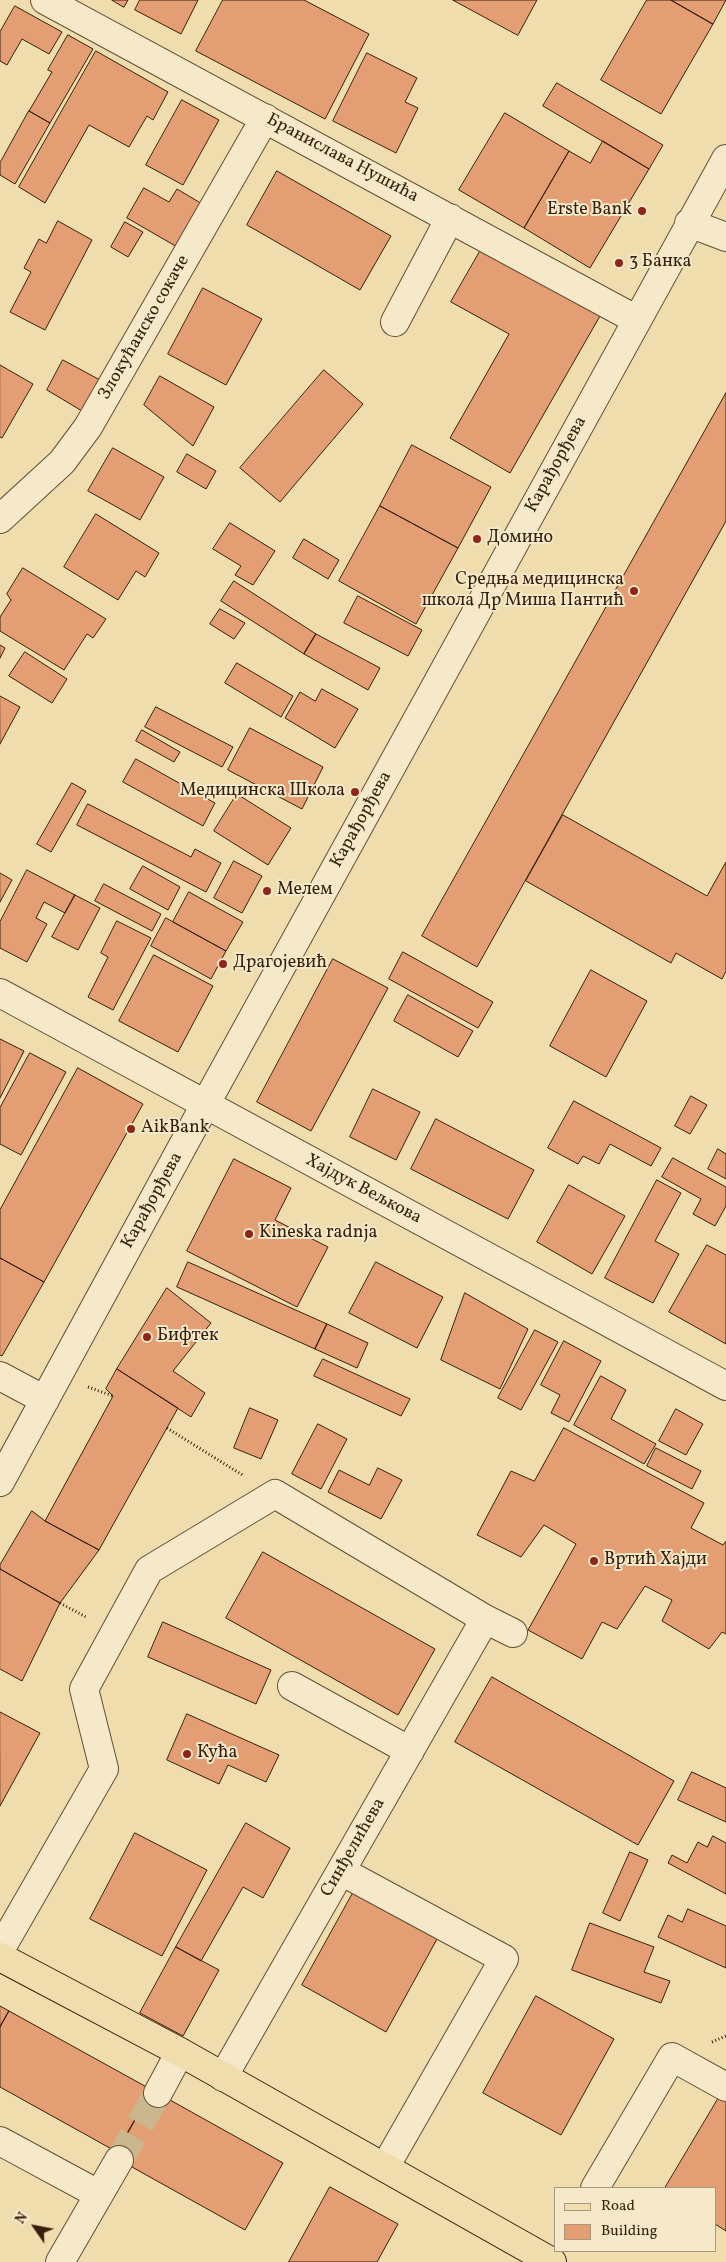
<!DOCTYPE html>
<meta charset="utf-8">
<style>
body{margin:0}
#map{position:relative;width:726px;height:2262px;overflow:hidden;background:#efddae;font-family:Vollkorn,serif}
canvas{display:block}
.legend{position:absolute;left:554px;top:2187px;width:162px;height:65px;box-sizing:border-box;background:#f5e9ca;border:1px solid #aa987e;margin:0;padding:6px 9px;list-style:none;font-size:15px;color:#391f0b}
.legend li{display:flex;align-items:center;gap:10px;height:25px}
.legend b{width:25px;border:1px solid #aa987e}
.north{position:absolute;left:10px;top:2202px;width:50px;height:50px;-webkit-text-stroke:4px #f5e9ca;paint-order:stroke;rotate:303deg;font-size:14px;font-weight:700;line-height:20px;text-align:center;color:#391f0b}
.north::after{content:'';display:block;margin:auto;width:18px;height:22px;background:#391f0b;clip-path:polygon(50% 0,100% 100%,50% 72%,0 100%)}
</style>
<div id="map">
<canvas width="726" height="2262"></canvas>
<ul class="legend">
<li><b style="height:6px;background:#efddae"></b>Road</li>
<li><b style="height:14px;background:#e49e73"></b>Building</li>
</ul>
<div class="north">N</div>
</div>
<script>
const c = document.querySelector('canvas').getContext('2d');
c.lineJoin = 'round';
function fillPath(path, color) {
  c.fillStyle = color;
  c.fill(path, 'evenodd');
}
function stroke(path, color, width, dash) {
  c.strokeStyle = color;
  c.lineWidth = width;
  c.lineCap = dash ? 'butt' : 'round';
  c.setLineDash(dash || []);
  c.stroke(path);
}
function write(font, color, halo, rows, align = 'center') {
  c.font = font + ' Vollkorn,serif';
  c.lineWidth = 4;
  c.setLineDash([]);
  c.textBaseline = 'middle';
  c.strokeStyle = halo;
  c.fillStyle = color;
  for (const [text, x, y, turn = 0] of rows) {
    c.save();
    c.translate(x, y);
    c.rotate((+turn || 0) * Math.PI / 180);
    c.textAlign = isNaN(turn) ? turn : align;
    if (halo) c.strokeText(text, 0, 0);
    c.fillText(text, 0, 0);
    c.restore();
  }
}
const building = new Path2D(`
 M112,0H128L124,7Z
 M140,0H198L181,34L135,10Z
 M223,0H304L369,34L325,119L196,51Z
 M453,0H537L518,35Z
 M647,0H671L713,24L661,114L601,80Z
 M671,0H726L713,24Z
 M15,6L62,32L49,54L22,39L7,65L0,61V32Z
 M68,35L93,49L50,123L29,111L52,72L48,70Z
 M96,51L168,92L153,120L147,116L129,147L89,125L45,203L19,187Z
 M367,53L417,78L405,102L418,108L396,153L333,121Z
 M557,83L663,145L649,169L543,106Z
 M182,100L219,120L183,185L146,165Z
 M29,111L50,123L15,184L0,175V163Z
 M505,113L569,151L524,228L459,190Z
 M603,141L649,169L590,268L524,228L569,151L590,163Z
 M277,171L391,236L360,290L247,225Z
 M144,188L169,202L177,189L204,205L179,248L127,218Z
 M58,221L92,240L45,330L10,312L31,272L24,268L39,239L46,243Z
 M125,222L143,232L128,257L111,247Z
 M482,248L600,316L510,473L450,438L509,334L451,302Z
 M203,288L262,319L226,385L168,354Z
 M63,360L100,380L82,411L47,390Z
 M0,365L33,384L2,438L0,437Z
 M324,370L363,404L280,502L240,468Z
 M160,376L214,407L193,446L144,405Z
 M726,393V521L477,967L422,936Z
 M412,445L491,487L458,548L380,506Z
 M113,448L164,477L140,520L88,491Z
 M187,454L216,471L206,489L177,472Z
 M380,506L458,548L416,624L339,581Z
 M96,514L159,553L145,577L136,571L118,600L64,567Z
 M230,523L275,551L253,585L235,575L241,566L213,549Z
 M304,539L339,560L328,579L293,558Z
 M23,568L106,619L93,638L87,634L64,670L0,631V617L11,600L7,594Z
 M234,581L316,634L304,654L221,601Z
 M358,596L422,630L408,656L344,623Z
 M220,609L245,623L234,639L210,624Z
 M316,634L380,668L368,690L304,654Z
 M0,645L5,648L0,658Z
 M25,652L67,679L52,703L9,676Z
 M237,663L293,696L281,717L225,683Z
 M322,689L358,709L335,748L285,718L300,692L315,701Z
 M0,696L20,707L0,744Z
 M156,707L233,747L222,767L145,727Z
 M250,728L323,767L302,809L228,770Z
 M142,730L180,752L174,762L136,741Z
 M136,759L215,803L203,826L123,782Z
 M72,783L86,791L51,852L37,844Z
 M237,794L291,828L268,865L214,831Z
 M88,804L191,857L195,849L221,863L206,892L77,825Z
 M563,815L707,896L726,862V971L722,979L676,953L671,963L526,881Z
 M234,861L262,876L242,913L214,898Z
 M143,866L180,887L168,910L130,889Z
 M27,870L75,895L65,913L44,902L36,918L47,924L27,962L0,948V922Z
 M0,873L12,880L0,902Z
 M104,884L161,914L152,931L95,901Z
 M189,892L243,922L226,951L173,922Z
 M75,895L100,908L78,950L52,937Z
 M166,918L226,951L211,979L151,946Z
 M117,921L151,938L113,1010L88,997L108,957L101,953Z
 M403,952L493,1002L478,1028L389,979Z
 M154,955L213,986L178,1052L119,1021Z
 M333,959L388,988L311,1131L257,1102Z
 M591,970L647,1001L606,1077L550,1046Z
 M408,995L473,1031L458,1057L394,1021Z
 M0,1039L24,1051L0,1098Z
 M30,1053L66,1072L21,1155L0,1144V1108Z
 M78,1068L143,1104L44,1282L0,1258V1210Z
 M373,1089L420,1112L396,1160L350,1137Z
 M691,1096L707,1105L690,1134L675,1126Z
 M574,1101L661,1148L651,1166L610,1144L599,1164L583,1156L578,1164L548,1148Z
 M436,1119L534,1170L508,1219L411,1169Z
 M718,1149L726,1154V1179L708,1169Z
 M673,1158L726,1187V1206L715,1226L693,1214L701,1199L662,1177Z
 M234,1159L291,1188L275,1220L328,1247L297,1307L187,1251Z
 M657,1180L681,1193L655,1241L679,1254L653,1303L605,1278Z
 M569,1185L625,1216L592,1274L537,1242Z
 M707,1245L726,1255V1344L669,1312Z
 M0,1258L44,1282L2,1356L0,1355Z
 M188,1262L327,1324L315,1349L177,1287Z
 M376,1262L443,1297L417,1348L349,1313Z
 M167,1288L211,1323L173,1371L205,1393L191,1417L117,1369Z
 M465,1293L528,1329L500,1389L441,1360Z
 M327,1324L368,1343L357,1368L315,1349Z
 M535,1330L558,1342L521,1410L498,1398Z
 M564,1341L601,1361L569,1422L551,1413L560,1395L541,1385Z
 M323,1359L410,1399L401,1416L314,1376Z
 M117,1369L178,1408L99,1550L45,1521L113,1396L106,1389Z
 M601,1376L626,1390L611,1419L656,1444L644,1464L574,1425Z
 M250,1408L278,1420L261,1459L234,1448Z
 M676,1409L703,1424L686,1455L659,1441Z
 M318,1424L347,1439L321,1489L292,1474Z
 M564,1428L704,1503L691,1528L723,1545L726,1541V1634L722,1632L709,1649L662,1621L672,1600L645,1586L617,1629L602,1622L582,1659L528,1630L576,1544L544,1525L521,1557L477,1535L511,1471L534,1481Z
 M656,1448L701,1471L692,1489L647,1466Z
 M378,1468L402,1480L381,1519L328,1492L339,1470L369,1485Z
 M32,1511L45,1521L99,1550L60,1603L0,1569V1565Z
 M263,1552L435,1649L398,1715L226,1618Z
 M0,1569L60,1603L22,1681L0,1669Z
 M163,1622L271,1670L256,1704L148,1657Z
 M492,1677L674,1781L638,1845L455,1742Z
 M0,1712L40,1733L0,1806Z
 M187,1714L279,1755L266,1782L228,1765L219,1784L167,1760Z
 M692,1772L726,1788V1822L678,1800Z
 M246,1823L290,1848L263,1898L243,1887L201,1961L176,1947Z
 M135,1833L207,1870L162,1956L90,1919Z
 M713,1836L726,1843V1894L668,1863L672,1855L687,1863L698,1842L707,1847Z
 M630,1852L648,1860L620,1921L603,1913Z
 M353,1893L437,1939L386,2032L302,1985Z
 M688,1909L726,1926V1968L658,1937L668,1915L682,1922Z
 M590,1923L654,1947L644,1972L670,1981L661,2003L572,1970Z
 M176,1947L219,1970L183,2036L140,2013Z
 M536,1996L614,2039L561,2135L483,2093Z
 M0,2006L9,2011L0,2027Z
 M9,2011L152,2090L117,2152L0,2087V2027Z
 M152,2090L283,2163L245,2230L114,2157Z
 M721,2094L726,2097V2231L715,2224V2188H665Z
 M330,2187L398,2224L377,2262H289Z`);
const minorTunnel = new Path2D(`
 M119,2160L158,2093`);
const path = new Path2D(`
 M88,1387L113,1396
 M167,1428L244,1476
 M60,1603L86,1617
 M712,2042L726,2036`);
const minor = new Path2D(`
 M45,0L637,320
 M689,223L726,237
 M395,322L450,218
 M0,519L62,462L88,427L265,118
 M0,993L726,1386
 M0,1376L45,1400
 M0,1482L205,1105L726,159
 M292,1686L410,1751
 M341,1871L504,1959L385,2167
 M0,1950L104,1769L84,1689L149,1570L275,1494L485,1619L513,1633
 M223,2077L485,1619
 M158,2093L180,2052
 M0,2141L98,2194
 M595,2188L672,2057L726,2087
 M60,2262L119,2160`);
const major = new Path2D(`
 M0,1957L180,2052L552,2262`);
const markers = [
 [642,211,5,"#8f2418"],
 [619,263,5,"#8f2418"],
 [477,539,5,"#8f2418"],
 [634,591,5,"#8f2418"],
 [355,792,5,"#8f2418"],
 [267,891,5,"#8f2418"],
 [223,964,5,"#8f2418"],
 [131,1129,5,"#8f2418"],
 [249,1234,5,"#8f2418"],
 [147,1337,5,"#8f2418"],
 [594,1561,5,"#8f2418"],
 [187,1754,5,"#8f2418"]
];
const streetNames = [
 ["Бранислава Нушића",342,159,28],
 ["Злокућанско сокаче",145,328,-60],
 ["Карађорђева",557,465,-61],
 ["Карађорђева",362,820,-61],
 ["Хајдук Вељкова",363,1190,28],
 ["Карађорђева",153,1201,-61],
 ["Синђелићева",354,1848,-60]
];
const poiNames = [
 ["Erste Bank",632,211,"right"],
 ["3 Банка",629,263],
 ["Домино",487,539],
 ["Средња медицинска",624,581,"right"],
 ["школа Др Миша Пантић",624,602,"right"],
 ["Медицинска Школа",345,792,"right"],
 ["Мелем",277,891],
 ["Драгојевић",233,964],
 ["AikBank",141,1129],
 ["Kineska radnja",259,1234],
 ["Бифтек",157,1337],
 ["Вртић Хајди",604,1561],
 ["Кућа",197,1754]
];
fillPath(building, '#e49e73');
stroke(building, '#391f0b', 1);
stroke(minorTunnel, '#cbb78d', 28, [28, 14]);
stroke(minor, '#664e34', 30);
stroke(major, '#391f0b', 30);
stroke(path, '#391f0b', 3, [1, 2.5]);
stroke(minor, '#f5e9ca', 28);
stroke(major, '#efddae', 28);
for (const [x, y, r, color] of markers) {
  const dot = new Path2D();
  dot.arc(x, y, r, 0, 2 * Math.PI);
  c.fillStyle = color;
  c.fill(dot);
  stroke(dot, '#f5e9ca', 2);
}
write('18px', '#391f0b', '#f5e9ca', streetNames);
write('18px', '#391f0b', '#f5e9ca', poiNames, 'left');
</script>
